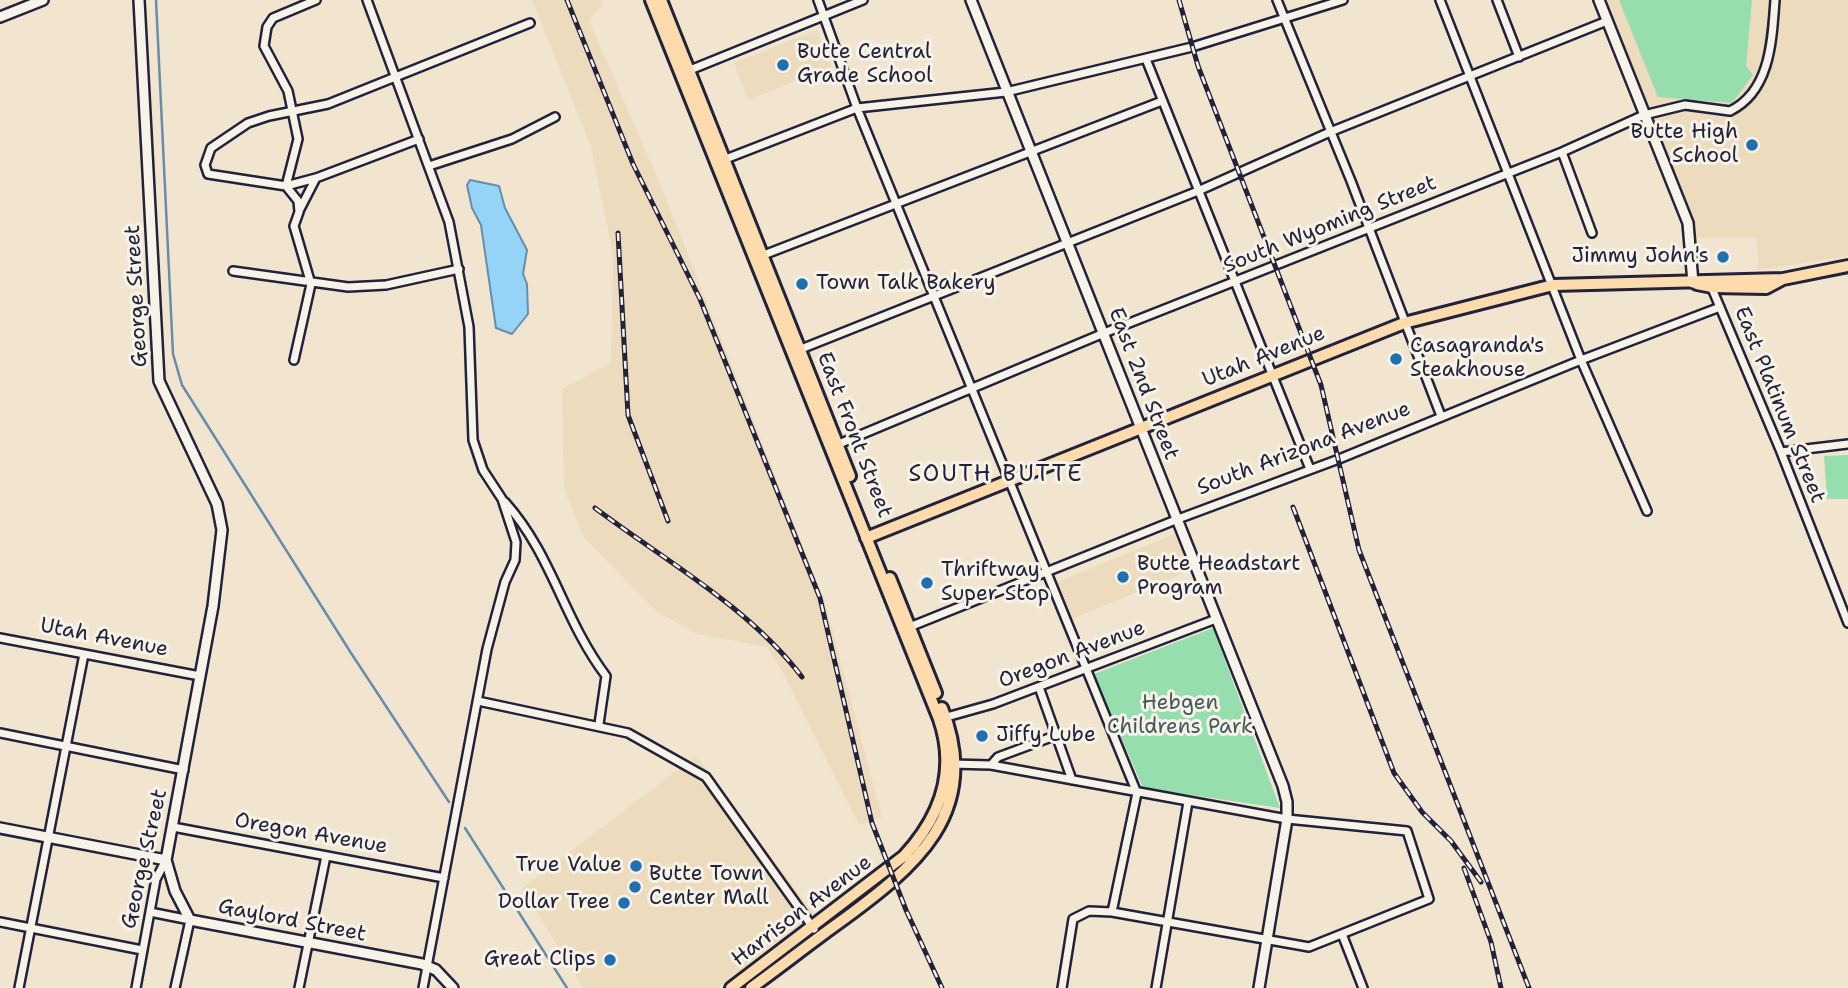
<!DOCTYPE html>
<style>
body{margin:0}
canvas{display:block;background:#f1e5cf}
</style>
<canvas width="1848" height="988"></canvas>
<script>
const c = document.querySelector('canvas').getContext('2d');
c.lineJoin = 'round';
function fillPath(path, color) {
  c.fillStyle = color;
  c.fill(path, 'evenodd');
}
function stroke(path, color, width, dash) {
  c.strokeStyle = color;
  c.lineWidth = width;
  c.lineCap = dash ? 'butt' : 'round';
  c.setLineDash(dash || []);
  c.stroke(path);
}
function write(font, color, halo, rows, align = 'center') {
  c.font = font + ' "Shantell Sans",sans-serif';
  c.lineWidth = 6;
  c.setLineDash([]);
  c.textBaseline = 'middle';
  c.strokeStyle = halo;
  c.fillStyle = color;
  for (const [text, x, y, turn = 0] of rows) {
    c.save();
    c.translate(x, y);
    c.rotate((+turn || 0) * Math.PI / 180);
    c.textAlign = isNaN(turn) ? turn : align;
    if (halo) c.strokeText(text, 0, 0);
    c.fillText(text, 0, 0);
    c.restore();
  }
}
const built = new Path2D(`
 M532,0H600L603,5L589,20L661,186L825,602L882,817L859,825L783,673L767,647L697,634L656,611L583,536L564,489L562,389L611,363L613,255L591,146Z
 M1600,0H1848V256L1758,270L1757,238H1691Z
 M817,30L832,67L748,100L734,63Z
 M1175,534L1190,570L1070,620L1055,583Z
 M696,756L814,914L717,988H583L522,888Z`);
const green = new Path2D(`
 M1619,0H1752L1746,66L1753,75L1732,103L1658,97Z
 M1848,455V499H1827L1824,456Z
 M1213,628L1280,808L1143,788L1094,674Z`);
const water = new Path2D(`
 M470,180L499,186L505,208L527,250L523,274L527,284L528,314L512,334L496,328L481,225L472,208L467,185Z`);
const stream = new Path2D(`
 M156,0L173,354L182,385L351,653L449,802
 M465,828L567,988`);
const minor = new Path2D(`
 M367,0L449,222L469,327L473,440L483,470L502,499L516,542L515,560L505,582L487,649L423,988
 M818,0L857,108L1137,793L1112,912
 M1277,0L1351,181L1441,416
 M1440,0L1581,360L1647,511
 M1497,0L1519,57
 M1146,59L1310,469
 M685,72L863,0
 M419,139L316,178L286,186L208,174L205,165L211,148L248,123L269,116L328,104L530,23
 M1562,152L1592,233
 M723,160L857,108L1006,92L1192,47L1343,0
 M429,166L512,139L555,117
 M299,211L316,178
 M761,256L1162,101
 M233,271L348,287L386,285L459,269
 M1711,286L1781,452L1848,623
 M796,351L1198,191L1330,132L1607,21
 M294,360L311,284L294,226L299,212L298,201L286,186L298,139L288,91L264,46L267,27L273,18L316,0
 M834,446L1104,333L1562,152L1644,115L1685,105L1730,111C1771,91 1772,39 1775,0
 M1781,452L1848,444
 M505,502C553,556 563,619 606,676L599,724
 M907,628L1178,519L1339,459L1581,360L1720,307
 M0,638L200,676
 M1039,687L1072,780
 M478,701L628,733L706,777L814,929
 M943,718L993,704L1216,619
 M0,733L184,770
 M951,764L991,765L1287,819L1407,831L1429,899L1309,947L1112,912L1089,911L1073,919L1062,988
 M991,765L998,757L1057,735
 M173,827L444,878
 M150,912L190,920L175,988
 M0,922L142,950
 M1342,934L1363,988
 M19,988L84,654
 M136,988L156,879L166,860
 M299,988L326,856
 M1156,988L1188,802`);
const tertiary = new Path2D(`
 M139,0L159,381L217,504L222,530L213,606L166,860L175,891L190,920L422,964L436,970L453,988
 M971,0L1283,786L1287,802V819L1259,988
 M1599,0L1688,223L1693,283
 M0,17L43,0
 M0,828L166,860`);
const primary = new Path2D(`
 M651,0L939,719C957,771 941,816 904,856L731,988
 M661,0L850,476
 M1697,284L1712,287L1766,288L1783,279L1848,266
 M866,538L1404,323L1553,285L1783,279
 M890,578L936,693
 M751,988C780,967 808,945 837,924C914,868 984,813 942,708`);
const rail = new Path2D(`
 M567,0L633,164L700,299L820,598L872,823L906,910L942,988
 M1179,0L1198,66L1321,385L1359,550L1529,988
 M618,233L628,415L668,521
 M1293,507L1394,773L1422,812L1451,841L1481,882
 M595,508C664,560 749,607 802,677
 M1464,868L1491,942L1501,988`);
const markers = [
 [783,65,7,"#1f6fb2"],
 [1752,145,7,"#1f6fb2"],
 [1723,257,7,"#1f6fb2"],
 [802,284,7,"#1f6fb2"],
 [1396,359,7,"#1f6fb2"],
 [1123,577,7,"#1f6fb2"],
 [927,583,7,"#1f6fb2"],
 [982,736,7,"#1f6fb2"],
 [636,866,7,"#1f6fb2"],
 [635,887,7,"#1f6fb2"],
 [624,903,7,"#1f6fb2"],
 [610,960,7,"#1f6fb2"]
];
const poiNames = [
 ["Butte Central",797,53],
 ["Grade School",797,77],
 ["Butte High",1738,133,"right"],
 ["School",1738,157,"right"],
 ["Jimmy John's",1709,257,"right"],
 ["Town Talk Bakery",816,284],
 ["Casagranda's",1410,347],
 ["Steakhouse",1410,371],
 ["Butte Headstart",1137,565],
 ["Program",1137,589],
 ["Thriftway",941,571],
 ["Super Stop",941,595],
 ["Jiffy Lube",996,736],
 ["True Value",622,866,"right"],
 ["Butte Town",649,875],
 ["Center Mall",649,899],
 ["Dollar Tree",610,903,"right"],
 ["Great Clips",596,960,"right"]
];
const streetNames = [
 ["South Wyoming Street",1330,225,-22],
 ["George Street",137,296,-93],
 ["Utah Avenue",1264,357,-22],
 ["East 2nd Street",1143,384,69],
 ["East Platinum Street",1779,405,68],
 ["East Front Street",854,435,69],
 ["South Arizona Avenue",1304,449,-21],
 ["Utah Avenue",104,638,11],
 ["Oregon Avenue",1072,655,-21],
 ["Oregon Avenue",311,834,10],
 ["George Street",145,859,-77],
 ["Harrison Avenue",802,911,-37],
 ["Gaylord Street",292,921,11]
];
const parkNames = [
 ["Hebgen",1180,704],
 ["Childrens Park",1180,728]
];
const neighbourhoodNames = [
 ["SOUTH BUTTE",996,475]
];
fillPath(built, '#eddbbe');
fillPath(green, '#96dead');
fillPath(water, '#96d4f7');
stroke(water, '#688dac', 2);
stroke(stream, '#688dac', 2.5);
stroke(minor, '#22223b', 12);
stroke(tertiary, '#22223b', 14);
stroke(primary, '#22223b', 16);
stroke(minor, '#f7f3e8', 7);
stroke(tertiary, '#f7f3e8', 9);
stroke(primary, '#fedbac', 10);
stroke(rail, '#22223b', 5);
stroke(rail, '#f7f3e8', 2.5, [8]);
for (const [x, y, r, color] of markers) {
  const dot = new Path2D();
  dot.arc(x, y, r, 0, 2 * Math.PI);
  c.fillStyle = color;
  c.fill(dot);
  stroke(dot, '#f7f3e8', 2.5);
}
write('21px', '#22223b', '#f7f3e8', poiNames, 'left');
write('21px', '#22223b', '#f7f3e8', streetNames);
write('21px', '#455a5d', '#f7f3e8', parkNames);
c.letterSpacing = '2px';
write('23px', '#22223b', '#f7f3e8', neighbourhoodNames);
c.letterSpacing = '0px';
</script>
